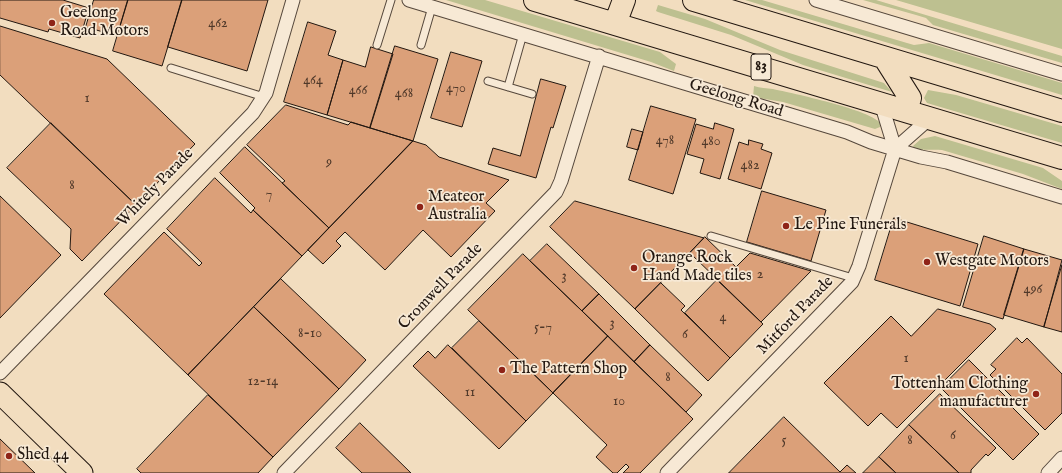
<!DOCTYPE html>
<style>
body{margin:0}
canvas{display:block;background:#f2ddbf}
</style>
<canvas width="1062" height="473"></canvas>
<script>
const c = document.querySelector('canvas').getContext('2d');
c.lineJoin = 'round';
function fillPath(path, color) {
  c.fillStyle = color;
  c.fill(path, 'evenodd');
}
function stroke(path, color, width, dash) {
  c.strokeStyle = color;
  c.lineWidth = width;
  c.lineCap = dash ? 'butt' : 'round';
  c.setLineDash(dash || []);
  c.stroke(path);
}
function write(font, color, halo, rows, align = 'center') {
  c.font = font + ' "IM FELL English",serif';
  c.lineWidth = 3.5;
  c.setLineDash([]);
  c.textBaseline = 'middle';
  c.strokeStyle = halo;
  c.fillStyle = color;
  for (const [text, x, y, turn = 0] of rows) {
    c.save();
    c.translate(x, y);
    c.rotate((+turn || 0) * Math.PI / 180);
    c.textAlign = isNaN(turn) ? turn : align;
    if (halo) c.strokeText(text, 0, 0);
    c.fillText(text, 0, 0);
    c.restore();
  }
}
const green = new Path2D(`
 M446,0H485L660,52L676,64L674,71L651,62Z
 M745,0H762L907,43L914,45L929,43L1062,83V95Z
 M863,0H876L1062,56V63L933,25L926,18L916,15Z
 M896,0H1062V49Z
 M658,5L705,19L780,50L884,83L892,92L803,65L731,35L658,12L656,11Z
 M754,86C760,88 767,88 773,89C791,93 873,110 881,124L880,127L875,129L783,102L753,97Z
 M928,90L956,95L1062,126V143L927,103L924,98Z
 M935,136L1043,168L1062,181V189L1023,174L942,150C932,149 923,151 914,148L913,146L921,139Z`);
const building = new Path2D(`
 M0,0H63L89,8L80,38L49,29L48,32L0,18Z
 M94,0H128L117,36L86,27Z
 M128,0H182L162,66L113,51Z
 M182,0H268L247,71L168,47Z
 M308,22L336,31L328,55L343,60L327,115L284,102Z
 M0,26L107,59L195,144L136,205L0,75Z
 M395,46L438,59L413,141L370,128Z
 M371,47L393,54L370,128L327,115L343,60L365,67Z
 M451,52L482,61L462,127L431,118Z
 M541,79L566,86L553,128L551,127L536,178L488,164L493,148L520,156Z
 M286,105L348,125L351,122L413,141L329,228L282,183L285,181L247,145Z
 M651,106L696,119L673,194L629,180Z
 M51,123L136,205L82,261L70,249L71,229L7,168Z
 M715,123L734,129L720,179L700,173L704,159L687,154L696,124L713,129Z
 M632,129L643,132L638,150L627,147Z
 M749,140L763,144L761,149L772,153L761,189L728,179L739,142L748,145Z
 M413,141L426,145L439,157L509,180L486,203L495,211L451,257L423,230L385,270L345,232L336,241L341,246L323,264L308,250Z
 M245,147L329,228L302,256L253,210L255,208L220,173Z
 M215,178L251,213L253,210L302,256L188,375L104,294L164,232L199,266L202,263L167,229Z
 M762,191L826,210L811,261L747,242Z
 M0,196L61,255L0,318Z
 M575,201L704,238L635,309L550,227Z
 M894,218L978,244L960,306L875,280Z
 M984,236L1024,249L1003,319L963,307Z
 M705,237L736,267L750,253L811,271L761,322L690,253Z
 M547,244L599,294L582,311L530,261Z
 M1024,249L1062,260L1044,327L1004,315Z
 M523,254L608,336L553,393L468,310Z
 M1062,265V332L1044,327Z
 M281,279L366,360L339,389L254,307Z
 M717,280L763,324L730,358L685,313Z
 M661,283L685,306L681,310L730,358L708,381L635,309Z
 M599,294L650,345L634,362L582,311Z
 M254,307L339,389L273,457L188,375Z
 M938,309L990,324L996,329L897,428L881,413L868,426L824,383L891,316L911,336Z
 M479,321L553,393L526,421L452,348Z
 M608,336L693,419L640,473H623L629,467L626,464L617,473H613L596,457L607,445L553,393Z
 M1017,338L1022,343L1027,338L1062,374V413L1045,430L990,375L996,369L991,365Z
 M448,345L526,421L499,449L413,366L428,351L435,358Z
 M650,345L702,395L686,412L634,362Z
 M969,360L1013,404L1011,406L1039,434L1013,460L941,388Z
 M940,394L996,448L988,456L986,454L971,470V473H959L909,425Z
 M208,395L273,457L258,473H141L137,469Z
 M784,417L840,472L847,465L856,473H729Z
 M360,423L411,473H362L336,448Z
 M909,425L959,473H896L879,457Z
 M0,439L35,473H0Z
 M879,457L896,473H863Z`);
const lane = new Path2D(`
 M377,45L391,0
 M421,45L432,7
 M171,68L264,97
 M488,81L532,94
 M508,87L523,34
 M711,236L853,278`);
const street = new Path2D(`
 M409,0L847,132L871,142L921,157L947,162L1062,197
 M816,0L1062,74
 M881,103L895,149
 M0,373L253,113L266,93L293,0
 M284,473L556,192L561,181L599,56
 M667,473L852,282L859,266L895,149L930,118
 M1048,473L1062,458`);
const primary = new Path2D(`
 M0,393L82,473`);
const highway = new Path2D(`
 M535,0L1062,158
 M694,0L1062,111
 M615,24L624,0
 M886,60L910,98L906,111`);
const markers = [
 [52,23,4,"#8f2418"],
 [420,207,4,"#8f2418"],
 [786,226,4,"#8f2418"],
 [927,262,4,"#8f2418"],
 [634,268,4,"#8f2418"],
 [502,370,4,"#8f2418"],
 [1036,394,4,"#8f2418"],
 [9,456,4,"#8f2418"]
];
const numberNames = [
 ["462",218,24],
 ["464",313,81],
 ["470",456,89],
 ["466",358,91],
 ["468",404,94],
 ["1",87,99],
 ["478",665,141],
 ["480",711,142],
 ["9",329,163],
 ["482",750,166],
 ["8",72,186],
 ["7",269,195],
 ["2",760,275],
 ["3",564,277],
 ["496",1033,290],
 ["4",723,318],
 ["3",612,324],
 ["5-7",543,328],
 ["8-10",310,334],
 ["6",685,335],
 ["1",906,359],
 ["8",668,378],
 ["12-14",263,382],
 ["11",470,393],
 ["10",619,402],
 ["6",953,436],
 ["5",784,441],
 ["8",910,441]
];
const shields = [
 [761,67,20]
];
const shieldNames = [
 ["83",761,67]
];
const poiNames = [
 ["Geelong",60,14],
 ["Road Motors",60,32],
 ["Meateor",428,198],
 ["Australia",428,216],
 ["Le Pine Funerals",794,226],
 ["Orange Rock",642,259],
 ["Hand Made tiles",642,277],
 ["Westgate Motors",935,262],
 ["The Pattern Shop",510,370],
 ["Tottenham Clothing",1028,385,"right"],
 ["manufacturer",1028,403,"right"],
 ["Shed 44",17,456]
];
const streetNames = [
 ["Geelong Road",736,99,17],
 ["Whitely Parade",156,188,-46],
 ["Cromwell Parade",441,287,-46],
 ["Mitford Parade",796,316,-46]
];
fillPath(green, '#bdc090');
fillPath(building, '#dba079');
stroke(building, '#221710', 1);
stroke(lane, '#56483c', 9);
stroke(street, '#56483c', 15);
stroke(primary, '#221710', 23);
stroke(highway, '#221710', 24);
stroke(lane, '#f7e9d5', 7);
stroke(street, '#f7e9d5', 13);
stroke(primary, '#f2ddbf', 21);
stroke(highway, '#f2ddbf', 22);
for (const [x, y, r, color] of markers) {
  const dot = new Path2D();
  dot.arc(x, y, r, 0, 2 * Math.PI);
  c.fillStyle = color;
  c.fill(dot);
  stroke(dot, '#f7e9d5', 1.5);
}
write('14px', '#50392a', null, numberNames);
for (const [x, y, w] of shields) {
  const box = new Path2D();
  box.roundRect(x - w / 2, y - 13, w, 26, 3);
  c.fillStyle = '#f7e9d5';
  c.fill(box);
  stroke(box, '#221710', 1);
}
write('bold 15px', '#221710', null, shieldNames);
write('16px', '#221710', '#f7e9d5', poiNames, 'left');
write('16px', '#221710', '#f7e9d5', streetNames);
</script>
